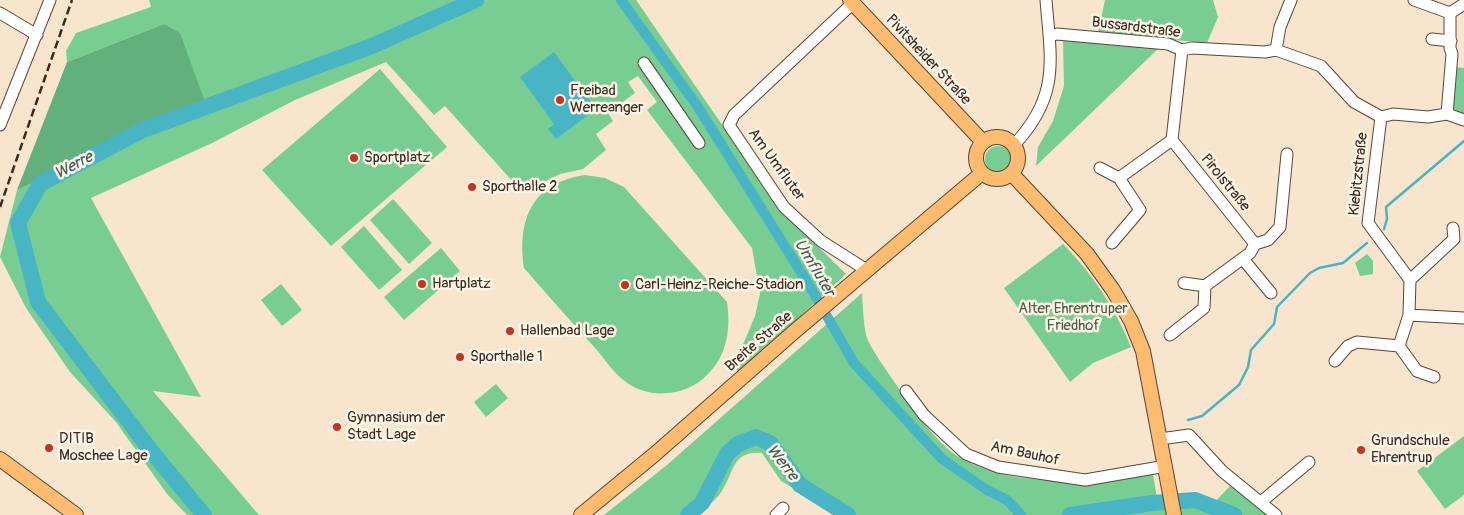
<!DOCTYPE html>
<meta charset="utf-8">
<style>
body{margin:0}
canvas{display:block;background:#f7e5ce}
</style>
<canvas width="1464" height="515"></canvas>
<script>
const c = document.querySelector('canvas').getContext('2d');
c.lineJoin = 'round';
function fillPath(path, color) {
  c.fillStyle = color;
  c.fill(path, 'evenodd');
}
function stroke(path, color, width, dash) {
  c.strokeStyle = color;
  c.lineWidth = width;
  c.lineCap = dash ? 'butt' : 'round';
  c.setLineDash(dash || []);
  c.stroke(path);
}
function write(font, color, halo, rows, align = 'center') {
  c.font = font + ' Pangolin,sans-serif';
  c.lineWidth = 5;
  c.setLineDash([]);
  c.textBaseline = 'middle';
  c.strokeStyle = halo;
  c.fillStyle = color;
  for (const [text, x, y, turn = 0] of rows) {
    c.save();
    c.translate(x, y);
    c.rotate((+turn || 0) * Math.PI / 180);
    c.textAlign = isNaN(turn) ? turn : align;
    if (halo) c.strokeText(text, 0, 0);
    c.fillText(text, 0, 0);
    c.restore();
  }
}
const green = new Path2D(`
 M149,0H636L781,210L846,274L739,373L734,366L755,316L760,294L752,248L647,110L657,102L638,76L628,82L635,93L608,113L613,121L596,134L606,150L583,169L560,174L523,193L445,106L434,115L386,62L295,100L212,143L91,198L201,397L153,391L259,515H187L167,494L116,422L70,372L26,308L0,257L17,190L142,133L170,116L205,102L164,24L67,62L66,51L76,33L151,7Z
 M1105,0H1213L1218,17L1207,43L1098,33Z
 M1063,39L1159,48L1036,166L1038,147L1053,121L1064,86Z
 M1455,67L1464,68V113L1455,110L1453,106Z
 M380,69L447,147L331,246L262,170Z
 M985 159a13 13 0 1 1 26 0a13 13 0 1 1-26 0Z
 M585,175L605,178L624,187L727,302C731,329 727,356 707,375C687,396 649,400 626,382C614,374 605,359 595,348C571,321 547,295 524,268C517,219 532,183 585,175Z
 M393,199L432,243L409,264L370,220Z
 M364,226L402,270L379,290L341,247Z
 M1063,244C1092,273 1115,308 1131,347L1093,363L1070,382L1004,288Z
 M441,248L460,271L404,320L384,297Z
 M1367,254L1373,261V274L1360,276L1355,263Z
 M281,284L302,310L282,326L261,300Z
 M862,293C863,307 863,321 866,335C870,349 893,379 902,393C917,415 941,449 966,461C1024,490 1091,479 1153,474L1158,505L1195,501L1211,506L1230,486L1268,515H839L781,481L762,453C733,451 735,469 723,489C718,499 706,507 698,515H604L667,465Z
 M496,384L508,398L486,417L474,402Z
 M1464,436V495L1445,509L1417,471Z`);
const forest = new Path2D(`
 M164,24L180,33L205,102L170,116L142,133L17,190L67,62Z`);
const water = new Path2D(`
 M554,52L596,109L556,139L548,129L554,124L520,77Z`);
const stream = new Path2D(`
 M1384,229L1387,219L1386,207L1464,141
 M1188,420L1202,416L1239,385L1248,367L1251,350L1274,324L1277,307L1310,273L1319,268L1343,263L1367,243`);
const canal = new Path2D(`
 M621,0L698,107L809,285L854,363L942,459L987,490L1007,500L1021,515`);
const river = new Path2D(`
 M204,515L152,452L38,302L18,223L40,184L143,130L372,46L476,0
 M688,515L702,503L727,454L738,444L756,437L770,443L800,485L848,515
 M1070,515L1152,503L1195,500L1234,515`);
const minor = new Path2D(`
 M1414,0L1450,13
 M853,3L734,115L729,125L784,207L821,241L868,271
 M0,13L37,35
 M1049,36L1057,34L1168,44L1182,50L1192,48L1265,52L1276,50L1321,66L1354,102L1381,117L1393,114L1428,117L1447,114L1464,120
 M1432,39L1451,41
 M1182,50L1172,140L1255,244L1268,240L1280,227L1287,154
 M1276,50L1280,27L1291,0
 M644,63L699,143
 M1447,114L1452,54L1450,48V13L1464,4
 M1381,117L1368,223L1410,280L1409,315L1399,346L1417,371L1434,377
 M0,125L50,0
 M1014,145C1060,96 1051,61 1046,0
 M1100,168L1119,178L1140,210L1112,243
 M1119,178L1172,140
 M1243,259L1271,293
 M1410,280L1454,239L1453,228
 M1184,283L1205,286
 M1409,315L1464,318
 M1170,335L1204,308L1205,286L1250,253L1255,244
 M1335,361L1348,346L1357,342L1399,346
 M906,391L924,415L966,454L998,467L1085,480L1166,466
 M1160,439L1189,435L1222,471L1276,515
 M1261,502L1309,462
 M776,515L783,508`);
const major = new Path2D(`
 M850,0L983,142
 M976 158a21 21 0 1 1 42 0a21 21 0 1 1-42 0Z
 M1012,174L1087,254L1113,290L1131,321L1143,351L1174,515
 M0,459L76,515
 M581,515L655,454L795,331L982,173`);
const rail = new Path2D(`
 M0,207L72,0`);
const markers = [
 [560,100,5,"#c8321e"],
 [354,158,5,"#c8321e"],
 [472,187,5,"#c8321e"],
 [422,284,5,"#c8321e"],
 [625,285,5,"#c8321e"],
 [510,331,5,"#c8321e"],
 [460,357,5,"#c8321e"],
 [337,427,5,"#c8321e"],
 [49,448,5,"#c8321e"],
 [1361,450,5,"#c8321e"]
];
const streetNames = [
 ["Bussardstraße",1136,28,7],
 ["Pivitsheider Straße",928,60,47],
 ["Am Umfluter",776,165,54],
 ["Kiebitzstraße",1359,174,-84],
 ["Pirolstraße",1225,183,51],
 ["Breite Straße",759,342,-41],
 ["Am Bauhof",1025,454,12]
];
const poiNames = [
 ["Freibad",570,91],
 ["Werreanger",570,108],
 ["Sportplatz",364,158],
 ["Sporthalle 2",482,187],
 ["Hartplatz",432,284],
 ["Carl-Heinz-Reiche-Stadion",635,285],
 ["Hallenbad Lage",520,331],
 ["Sporthalle 1",470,357],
 ["Gymnasium der",347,418],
 ["Stadt Lage",347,435],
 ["DITIB",59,439],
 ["Moschee Lage",59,456],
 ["Grundschule",1371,441],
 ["Ehrentrup",1371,458]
];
const parkNames = [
 ["Alter Ehrentruper",1073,309],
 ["Friedhof",1073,326]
];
const waterNames = [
 ["Werre",74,166,-28],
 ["Umfluter",814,268,59],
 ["Werre",782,463,52]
];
fillPath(green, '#78ce92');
fillPath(forest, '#62b17c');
fillPath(water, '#48b5c4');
stroke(stream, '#48b5c4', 2.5);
stroke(canal, '#48b5c4', 10);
stroke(river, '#48b5c4', 16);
stroke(minor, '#574638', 13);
stroke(major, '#574638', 16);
stroke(minor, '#fff', 11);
stroke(major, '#fdbc6f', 14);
stroke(rail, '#3b2a1e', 2.5, [8, 4]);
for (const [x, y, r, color] of markers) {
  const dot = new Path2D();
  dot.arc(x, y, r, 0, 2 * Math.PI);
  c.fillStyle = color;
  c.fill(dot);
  stroke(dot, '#fcf5e5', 2);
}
write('15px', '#3b2a1e', '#fcf5e5', streetNames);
write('15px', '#3b2a1e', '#fcf5e5', poiNames, 'left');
write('15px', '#4d5b41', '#fcf5e5', parkNames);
write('italic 16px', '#405b58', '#fcf5e5', waterNames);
</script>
